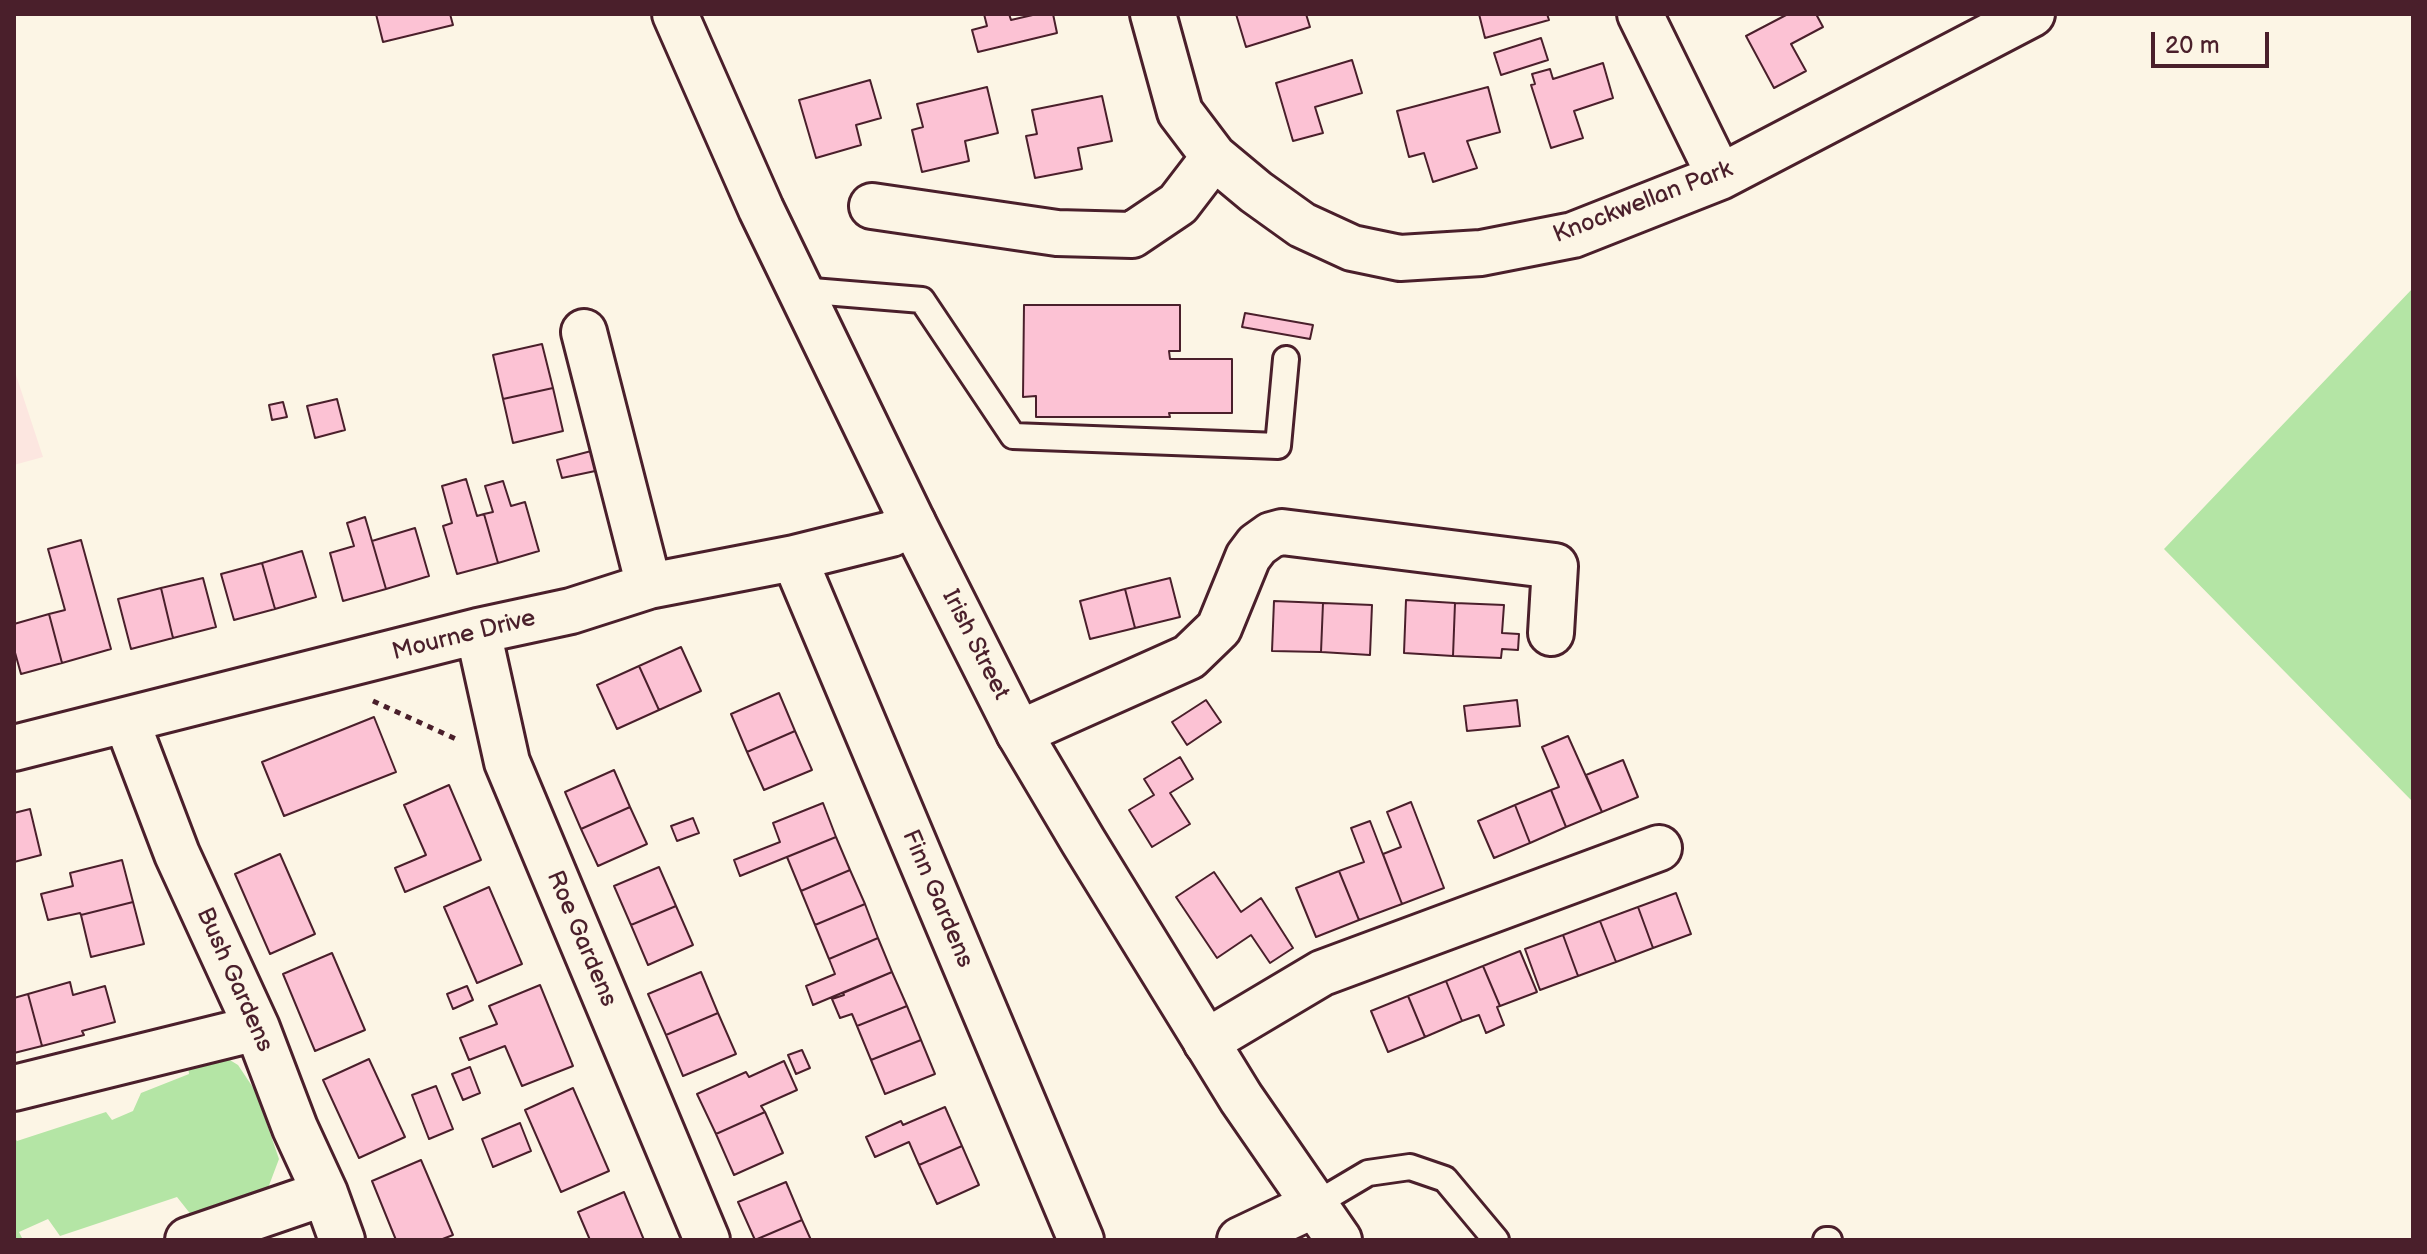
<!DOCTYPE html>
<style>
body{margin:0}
#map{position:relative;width:2427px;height:1254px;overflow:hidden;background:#fcf5e5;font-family:"Balsamiq Sans",sans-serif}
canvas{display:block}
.frame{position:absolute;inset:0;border:16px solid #4a1f2b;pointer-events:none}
.scale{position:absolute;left:2151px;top:32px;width:118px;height:36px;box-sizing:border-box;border:4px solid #4a1f2b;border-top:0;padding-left:10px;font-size:24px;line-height:28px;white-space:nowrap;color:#4a1f2b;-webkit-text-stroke:6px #fcf5e5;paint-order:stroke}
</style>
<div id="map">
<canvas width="2427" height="1254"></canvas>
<div class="frame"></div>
<div class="scale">20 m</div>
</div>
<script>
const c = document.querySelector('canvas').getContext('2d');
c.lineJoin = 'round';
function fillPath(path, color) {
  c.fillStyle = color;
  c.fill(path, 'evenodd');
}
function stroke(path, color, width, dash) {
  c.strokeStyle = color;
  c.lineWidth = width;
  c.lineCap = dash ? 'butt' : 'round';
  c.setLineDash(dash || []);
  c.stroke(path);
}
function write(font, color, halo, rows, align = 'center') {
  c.font = font + ' "Balsamiq Sans",sans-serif';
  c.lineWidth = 6;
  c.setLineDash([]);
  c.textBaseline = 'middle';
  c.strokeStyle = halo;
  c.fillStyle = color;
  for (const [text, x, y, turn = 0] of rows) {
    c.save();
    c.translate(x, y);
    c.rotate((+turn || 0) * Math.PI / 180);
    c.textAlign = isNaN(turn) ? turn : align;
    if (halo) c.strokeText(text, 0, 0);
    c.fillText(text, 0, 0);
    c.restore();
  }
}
const built = new Path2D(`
 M14,369L43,457L14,465Z`);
const green = new Path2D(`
 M2413,288V802L2164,549Z
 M220,1054L238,1065L256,1092L279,1159L262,1204L196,1221L177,1197L60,1236L48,1219L19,1232L23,1240H14V1137L17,1141L106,1112L112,1120L133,1111L141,1093L189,1074L188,1065Z`);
const building = new Path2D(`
 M376,14H450L453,25L383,42Z
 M984,14H1009L1011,20L1037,14H1053L1057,33L978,52L972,30L987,26Z
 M1236,14H1306L1310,27L1246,47Z
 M1479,14H1547L1549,20L1485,38Z
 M1788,14H1816L1823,27L1791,44L1806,71L1774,88L1746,36Z
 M1541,38L1548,60L1501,75L1494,53Z
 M1352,60L1362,93L1315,107L1323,133L1293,141L1276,83Z
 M1603,63L1613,98L1574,111L1583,138L1551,148L1531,85L1535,84L1532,74L1550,69L1553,79Z
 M870,80L881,118L856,125L861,145L816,158L799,100Z
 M987,87L998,133L965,141L969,161L922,172L912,130L923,127L917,104Z
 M1488,87L1500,132L1467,141L1477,168L1433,182L1424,153L1409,157L1397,111Z
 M1102,96L1112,141L1078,148L1082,169L1035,178L1026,136L1037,134L1032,110Z
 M1024,305H1180V351H1169L1170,359H1232V413H1169L1170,417H1036V396L1023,397Z
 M1245,313L1313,325L1310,339L1242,327Z
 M542,344L553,388L503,399L493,355Z
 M553,388L563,431L513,443L503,399Z
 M337,399L345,430L315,438L307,406Z
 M283,402L287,417L272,420L269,405Z
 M595,450L600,470L562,478L557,460Z
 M466,479L477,516L484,514L498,563L457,574L443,526L452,523L442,486Z
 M503,481L511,506L525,502L539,551L498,563L484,514L493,512L485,486Z
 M365,517L386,589L343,601L330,553L354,546L347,523Z
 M415,528L429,576L386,589L372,541Z
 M81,540L111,649L62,663L49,614L65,610L48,549Z
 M302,551L316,597L275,609L262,563Z
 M262,563L275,609L234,620L221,574Z
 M203,578L216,627L173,638L161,588Z
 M1170,578L1180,617L1135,628L1125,589Z
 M161,588L173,638L131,649L118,599Z
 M1125,589L1135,628L1090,639L1080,601Z
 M1406,600L1455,603L1453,656L1404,653Z
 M1274,601L1323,603L1321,652L1272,651Z
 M1323,603L1372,605L1370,655L1321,652Z
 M1455,603L1504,605L1502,633L1519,634L1518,650L1502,649L1501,658L1453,656Z
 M49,614L62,663L21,674L14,649V624Z
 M681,647L701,691L659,710L639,666Z
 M639,666L659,710L617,729L597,685Z
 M779,693L795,731L747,752L731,714Z
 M1206,700L1221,722L1187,745L1172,722Z
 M1517,700L1520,726L1467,731L1464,706Z
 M374,717L396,772L284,816L262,762Z
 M795,731L812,770L764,790L747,752Z
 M1568,736L1602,812L1566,827L1551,790L1559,787L1542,747Z
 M1180,757L1193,779L1170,793L1190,824L1152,847L1129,810L1154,795L1144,779Z
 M1623,760L1638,797L1602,812L1586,775Z
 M614,770L630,807L581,829L565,792Z
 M449,785L481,860L405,892L395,868L426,855L404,805Z
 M1551,790L1566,827L1530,843L1515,805Z
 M1411,802L1444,888L1402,904L1383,854L1401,847L1387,812Z
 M823,803L836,837L740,876L734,860L780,842L773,823Z
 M1515,805L1530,843L1494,858L1478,821Z
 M630,807L647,844L598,866L581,829Z
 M30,809L41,855L14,862V813Z
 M693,818L699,833L677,841L671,826Z
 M1370,821L1402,904L1359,920L1339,871L1364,862L1351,828Z
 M836,837L850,870L801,891L787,857Z
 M280,854L315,934L270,954L235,874Z
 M122,860L133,902L81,915L80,913L48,920L41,894L73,886L70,873Z
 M659,867L676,906L631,925L614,886Z
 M850,870L865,904L815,925L801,891Z
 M1339,871L1359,920L1316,937L1296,888Z
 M1214,872L1241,912L1261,898L1293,948L1270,963L1251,935L1217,958L1176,897Z
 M489,887L522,964L477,983L444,907Z
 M1676,893L1691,934L1653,948L1638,907Z
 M133,902L144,944L91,957L81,915Z
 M865,904L878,938L829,959L815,925Z
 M676,906L693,945L648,965L631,925Z
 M1638,907L1653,948L1616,962L1600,921Z
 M1600,921L1616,962L1578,976L1563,935Z
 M1563,935L1578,976L1540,990L1525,949Z
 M878,938L892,972L813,1005L806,986L835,974L829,959Z
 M1520,951L1537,992L1500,1006L1483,966Z
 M332,953L365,1030L315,1051L283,974Z
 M1483,966L1500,1006L1497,1007L1504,1025L1486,1033L1479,1015L1462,1021L1446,981Z
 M701,972L718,1013L666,1035L648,994Z
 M892,972L907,1006L857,1026L852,1014L840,1018L832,999L844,995L843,993Z
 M1446,981L1462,1021L1425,1037L1408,996Z
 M70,982L73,995L105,986L115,1022L82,1031L84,1035L42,1046L28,994Z
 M540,985L573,1066L522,1086L505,1046L469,1060L460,1038L497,1024L489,1006Z
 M467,986L473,1000L453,1009L447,994Z
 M28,994L42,1046L14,1053V998Z
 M1408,996L1425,1037L1388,1052L1371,1011Z
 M907,1006L921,1040L871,1060L857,1026Z
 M718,1013L736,1054L683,1076L666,1035Z
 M921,1040L935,1074L885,1094L871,1060Z
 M802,1050L810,1068L796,1074L788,1055Z
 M369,1059L405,1137L359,1158L323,1080Z
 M784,1061L797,1090L761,1106L765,1112L716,1134L697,1094L746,1072L749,1077Z
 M470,1067L480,1093L463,1100L452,1074Z
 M436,1086L453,1129L429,1139L412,1095Z
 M573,1088L609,1171L561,1192L525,1110Z
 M945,1107L962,1146L919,1165L909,1142L875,1157L866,1137L901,1121L903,1125Z
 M765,1112L783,1153L734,1175L716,1134Z
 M520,1123L531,1151L493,1167L482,1139Z
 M962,1146L979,1185L937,1204L919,1165Z
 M421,1160L453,1235L440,1240H396L372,1181Z
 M786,1182L802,1220L755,1240L738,1202Z
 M624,1192L644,1240H590L578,1212Z
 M802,1220L811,1240H755Z`);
const path = new Path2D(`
 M373,701L458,740`);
const lane = new Path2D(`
 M800,290L922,300L1013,436L1278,446L1286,359
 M1314,1205L1368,1173L1410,1167L1445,1179L1496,1240
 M1826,1240H1829`);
const street = new Path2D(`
 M1153,14L1180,112L1214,157L1256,192L1302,225L1352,248L1400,258L1481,253L1573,235L1720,177L2032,14
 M1640,14L1720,177
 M872,206L1057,233L1132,235L1178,204L1214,157
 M584,332L649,586
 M794,558L1081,1240
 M478,631L507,762L707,1240
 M129,720L131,733L177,854L257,1028L295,1128L325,1193L342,1240
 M1019,733L1189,657L1219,628L1248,557L1257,545L1271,535L1282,532L1555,566L1551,633
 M14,748L478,631L571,611L649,586L794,558L891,534L913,523
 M1206,1042L1322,973L1659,848
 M14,1088L257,1028
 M188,1240L325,1193
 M1240,1240L1314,1205`);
const secondary = new Path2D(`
 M675,14L761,209L913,523L1019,733L1083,841L1241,1098L1339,1240`);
const streetNames = [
 ["Knockwellan Park",1643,203,-21],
 ["Mourne Drive",464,636,-14],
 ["Irish Street",975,645,63],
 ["Finn Gardens",937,899,67],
 ["Roe Gardens",581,939,67],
 ["Bush Gardens",234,980,66]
];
fillPath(built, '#fce6e0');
fillPath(green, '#b4e5a5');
fillPath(building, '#fcc2d4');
stroke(building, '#4a1f2b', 2);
stroke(lane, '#4a1f2b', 30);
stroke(street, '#4a1f2b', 50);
stroke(secondary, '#4a1f2b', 50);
stroke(path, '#4a1f2b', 5, [6, 6]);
stroke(lane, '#fcf5e5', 24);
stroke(street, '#fcf5e5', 44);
stroke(secondary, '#fcf5e5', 44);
write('24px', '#4a1f2b', '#fcf5e5', streetNames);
</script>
